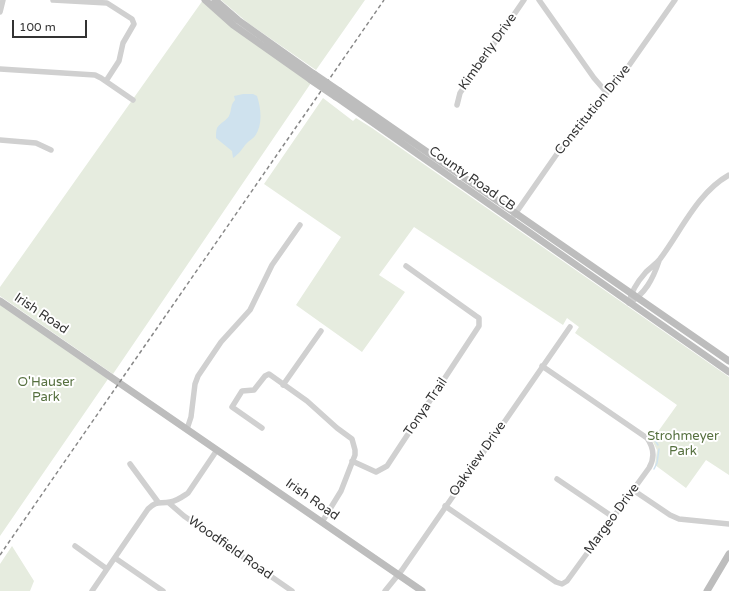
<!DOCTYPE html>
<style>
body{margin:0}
#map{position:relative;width:729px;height:591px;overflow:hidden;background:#fff;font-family:"Varela Round",sans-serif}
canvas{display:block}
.scale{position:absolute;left:12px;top:20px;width:75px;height:18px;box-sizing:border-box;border:2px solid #333;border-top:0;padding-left:5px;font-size:12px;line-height:14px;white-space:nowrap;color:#333;-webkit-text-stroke:3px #fff;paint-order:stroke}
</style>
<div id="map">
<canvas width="729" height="591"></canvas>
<div class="scale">100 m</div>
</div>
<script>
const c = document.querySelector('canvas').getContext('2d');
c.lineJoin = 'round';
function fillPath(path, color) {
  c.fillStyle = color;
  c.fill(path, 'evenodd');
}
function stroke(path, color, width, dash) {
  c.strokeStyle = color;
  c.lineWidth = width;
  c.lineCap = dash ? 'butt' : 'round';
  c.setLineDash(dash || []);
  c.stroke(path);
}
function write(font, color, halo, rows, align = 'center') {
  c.font = font + ' "Varela Round",sans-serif';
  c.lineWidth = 4;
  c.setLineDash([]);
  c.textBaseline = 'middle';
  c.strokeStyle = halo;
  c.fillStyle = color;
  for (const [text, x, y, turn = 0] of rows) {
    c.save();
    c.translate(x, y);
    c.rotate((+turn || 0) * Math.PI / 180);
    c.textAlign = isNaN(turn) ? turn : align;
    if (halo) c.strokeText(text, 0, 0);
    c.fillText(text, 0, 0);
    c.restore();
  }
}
const green = new Path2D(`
 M203,0L311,83L113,374L0,296V287Z
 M221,0H365L316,70L248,23Z
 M323,98L353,121L356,118L372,128L729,377V475L706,460L686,488L655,465L657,450L652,440L677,405L575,333L579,327L567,318L563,325L414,227L379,275L405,292L362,352L296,305L341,237L264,184Z
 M0,304L108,379L0,536Z
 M12,546L34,581L30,591H0V564Z`);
const water = new Path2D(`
 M243,94H253L257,96C261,108 263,125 255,136C253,139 248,141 246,144C242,149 239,154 233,158L232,151L216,138C216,134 216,131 217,128C220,123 226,121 229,116C232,110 230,105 235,100L234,96Z`);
const stream = new Path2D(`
 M654,439L658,445
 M654,469L657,463L659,449`);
const street = new Path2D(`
 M53,0L107,3L132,19L134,24L123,43L119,61L106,81
 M539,0L594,78L607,93
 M0,12L3,0
 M0,69L95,75L101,78L133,100
 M457,105L460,93L524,0
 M0,140L36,143L51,150
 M511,220L568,138L623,74L675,0
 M629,303C631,291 638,281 646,272C651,267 656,264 660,259C681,231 698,192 729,175
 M629,303C645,294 653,279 659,261
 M283,385L321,331
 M262,428L232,407L242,391L254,390L265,376L269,374L307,401L337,428L352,439L355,450V455L341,491L322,522
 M187,429L191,417L195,384L198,376L221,342L250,310L272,265L300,225
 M352,461L376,472L387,466L479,326V318L476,316L406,266
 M130,464L158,502
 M557,479L613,517
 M633,490L670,515L679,519L729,524
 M169,503L184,516L292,591
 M445,506L556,582L562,584L567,581L649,468C655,458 654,448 647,438L542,366
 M75,546L107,569
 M115,558L163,591
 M92,591L148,509C157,500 159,504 170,502C177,501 182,497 188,493L217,450
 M385,591L402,570L570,327`);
const secondary = new Path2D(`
 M205,0L233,25L311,80
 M215,0L238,20L314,74
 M339,91L729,361
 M336,97L729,372
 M0,301L422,591
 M707,591L729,554`);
const rail = new Path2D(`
 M0,555L384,0`);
const secondaryBridge = new Path2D(`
 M314,74L339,91
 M311,80L336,97`);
const streetNames = [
 ["Kimberly Drive",488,52,-55],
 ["Constitution Drive",593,110,-51],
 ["County Road CB",472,179,35],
 ["Irish Road",41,314,34],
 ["Tonya Trail",426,407,-56],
 ["Oakview Drive",478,459,-55],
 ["Irish Road",312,500,35],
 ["Margeo Drive",612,519,-54],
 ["Woodfield Road",230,548,35]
];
const parkNames = [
 ["O'Hauser",46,383],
 ["Park",46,398],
 ["Strohmeyer",683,437],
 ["Park",683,452]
];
fillPath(green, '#e6ecdf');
fillPath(water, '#cfe2ee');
stroke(stream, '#cfe2ee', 1.5);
stroke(street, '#d0d0d0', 5.5);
stroke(secondary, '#bdbdbd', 7);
stroke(rail, '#888', 1.5, [4, 3]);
stroke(secondaryBridge, '#bdbdbd', 7);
write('13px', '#333', '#fff', streetNames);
write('13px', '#56703f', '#fff', parkNames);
</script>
